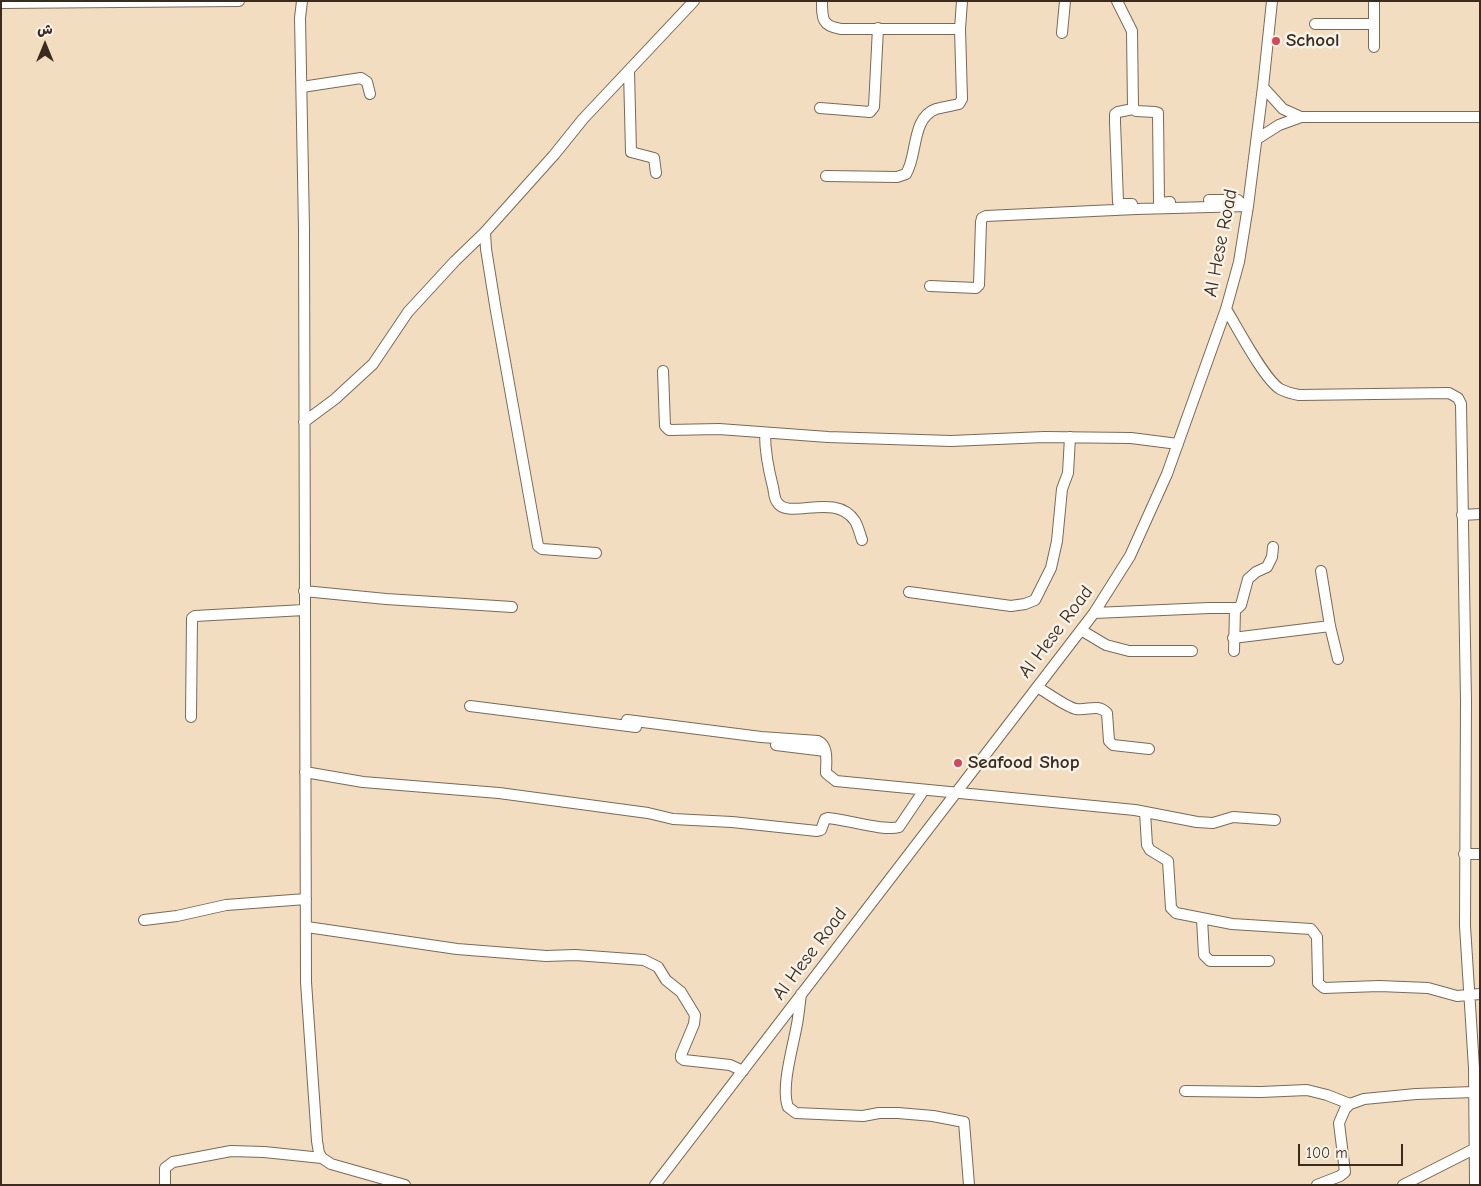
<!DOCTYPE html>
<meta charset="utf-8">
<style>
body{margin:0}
#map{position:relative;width:1481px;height:1186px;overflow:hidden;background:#f3ddc0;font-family:"Comic Neue","Playpen Sans Arabic",sans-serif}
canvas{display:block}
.frame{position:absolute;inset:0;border:2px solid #3b2a1e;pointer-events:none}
.north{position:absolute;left:20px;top:20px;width:50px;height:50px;-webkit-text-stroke:4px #f7f3e8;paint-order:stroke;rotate:0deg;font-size:14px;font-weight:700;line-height:20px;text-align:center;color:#3b2a1e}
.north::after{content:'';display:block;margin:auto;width:18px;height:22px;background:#3b2a1e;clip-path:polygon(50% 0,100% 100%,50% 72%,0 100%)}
.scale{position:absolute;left:1298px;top:1144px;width:105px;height:22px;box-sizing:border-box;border:2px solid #3b2a1e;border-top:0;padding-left:6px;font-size:15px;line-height:18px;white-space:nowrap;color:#3b2a1e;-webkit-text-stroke:4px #f7f3e8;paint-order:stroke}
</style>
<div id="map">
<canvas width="1481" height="1186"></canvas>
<div class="frame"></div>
<div class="north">ش</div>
<div class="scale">100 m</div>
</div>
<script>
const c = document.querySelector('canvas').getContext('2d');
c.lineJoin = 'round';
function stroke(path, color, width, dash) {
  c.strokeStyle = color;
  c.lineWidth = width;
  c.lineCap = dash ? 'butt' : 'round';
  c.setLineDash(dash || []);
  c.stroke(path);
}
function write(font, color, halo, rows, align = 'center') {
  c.font = font + ' "Comic Neue",sans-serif';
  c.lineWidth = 5;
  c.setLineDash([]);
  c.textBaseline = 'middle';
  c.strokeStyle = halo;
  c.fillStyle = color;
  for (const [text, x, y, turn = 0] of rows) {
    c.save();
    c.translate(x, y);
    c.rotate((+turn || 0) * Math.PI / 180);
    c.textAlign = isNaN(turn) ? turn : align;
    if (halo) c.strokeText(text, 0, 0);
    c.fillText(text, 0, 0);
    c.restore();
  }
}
const minor = new Path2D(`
 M302,1L300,18L304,229L306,982L317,1141L319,1153L322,1158L331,1164L405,1185
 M822,1C822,19 822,26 841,29H960
 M1117,1L1132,31L1133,107L1136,111L1155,112L1158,113L1159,203L1170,202
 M1,3L239,1
 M1315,24H1374
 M1062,33L1065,1
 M1374,47V1
 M629,71L631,152L654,158L656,173
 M302,87L361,78L367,82L370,94
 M1263,87L1283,109L1301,117
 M820,108L870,112L874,107L878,28
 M1257,139L1279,125L1301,117H1480
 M826,176L897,177L906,174C918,155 911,118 936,109C943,107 951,106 959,104L962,99L960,29L962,1
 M1209,200H1238L1241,203
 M1132,204H1122L1118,202L1115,122V114L1118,112L1133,109
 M930,286L976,288L979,285L981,222L982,218L986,216L1136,209L1248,206
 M1226,309C1237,327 1264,379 1280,389C1286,392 1292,394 1299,395L1449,393L1458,398L1461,404L1466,701L1465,926L1474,1068L1475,1185
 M663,371L665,426L669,430L719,429L828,437L951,441L1044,437L1131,438L1178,444
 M304,422L335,399L373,364L408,312L455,261L485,232
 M765,433C765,452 768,468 773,487C774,491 774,498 777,502C788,521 835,491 855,521C858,526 860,534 862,540
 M1462,515L1480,514
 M596,553L542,549L538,546L496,311L486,249L485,232L554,155L583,119L694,1
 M1321,571L1330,626L1338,659
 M304,591L386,599L512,607
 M909,592L1011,606L1025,604L1035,600L1051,568L1057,541L1062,489L1068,473L1070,437
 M1094,613L1209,608H1238L1241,605L1248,579L1256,572L1267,567L1272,557L1273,547
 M1081,630L1106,645L1129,651H1192
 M1233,638L1330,626
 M1234,651L1235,609
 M1037,687C1046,692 1068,708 1076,709C1088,711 1097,703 1107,713L1109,741L1113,745L1149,749
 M470,706L636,727
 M191,717L192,618L195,616L304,610
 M627,720L761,737L818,741C829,746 826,762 826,773L836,781L1135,810L1197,822L1213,823L1233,817L1275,820
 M776,745L825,751
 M305,772L363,782L499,793L648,813L673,819L732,822L817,831L821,830L825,819L828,818C844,819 885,832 899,827L924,790
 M1145,812L1147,845L1150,850L1168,861L1171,908L1176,913L1232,924L1311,929L1317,937L1318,980V983L1324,988L1379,986L1428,988L1457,996L1480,994
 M1464,854H1480
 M1202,919L1204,955L1210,961H1269
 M144,920L177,916L226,905L306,899
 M307,927L457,949L546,956L575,955L644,960L658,967L666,980L681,992L695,1015L694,1024L681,1055V1058L684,1060L730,1065L743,1071
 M801,994C800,1002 799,1010 798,1018C795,1041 780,1086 788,1107L796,1113L863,1116L879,1113H898L933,1116L964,1122L969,1185
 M1185,1091L1261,1092L1307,1090L1327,1095L1350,1104
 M165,1185V1168L173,1162L231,1151L264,1152L322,1158
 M655,1185L1094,613L1130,556L1167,474L1226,309L1239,262L1248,206L1263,87L1272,1
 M1317,1185L1340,1176L1345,1172L1339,1123L1345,1109L1350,1104L1364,1099L1416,1094L1474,1092
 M1403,1185L1474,1149`);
const markers = [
 [1276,41,5,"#d1495b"],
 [958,763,5,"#d1495b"]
];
const poiNames = [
 ["School",1286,41],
 ["Seafood Shop",968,763]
];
const streetNames = [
 ["Al Hese Road",1221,243,-79],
 ["Al Hese Road",1056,632,-53],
 ["Al Hese Road",810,954,-53]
];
stroke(minor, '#7b6957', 12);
stroke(minor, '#fff', 10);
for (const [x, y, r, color] of markers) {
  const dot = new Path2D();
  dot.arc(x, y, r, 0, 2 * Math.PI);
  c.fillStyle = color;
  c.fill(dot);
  stroke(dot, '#f7f3e8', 2);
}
write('bold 19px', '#3b2a1e', '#f7f3e8', poiNames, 'left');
write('19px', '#3b2a1e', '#f7f3e8', streetNames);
</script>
